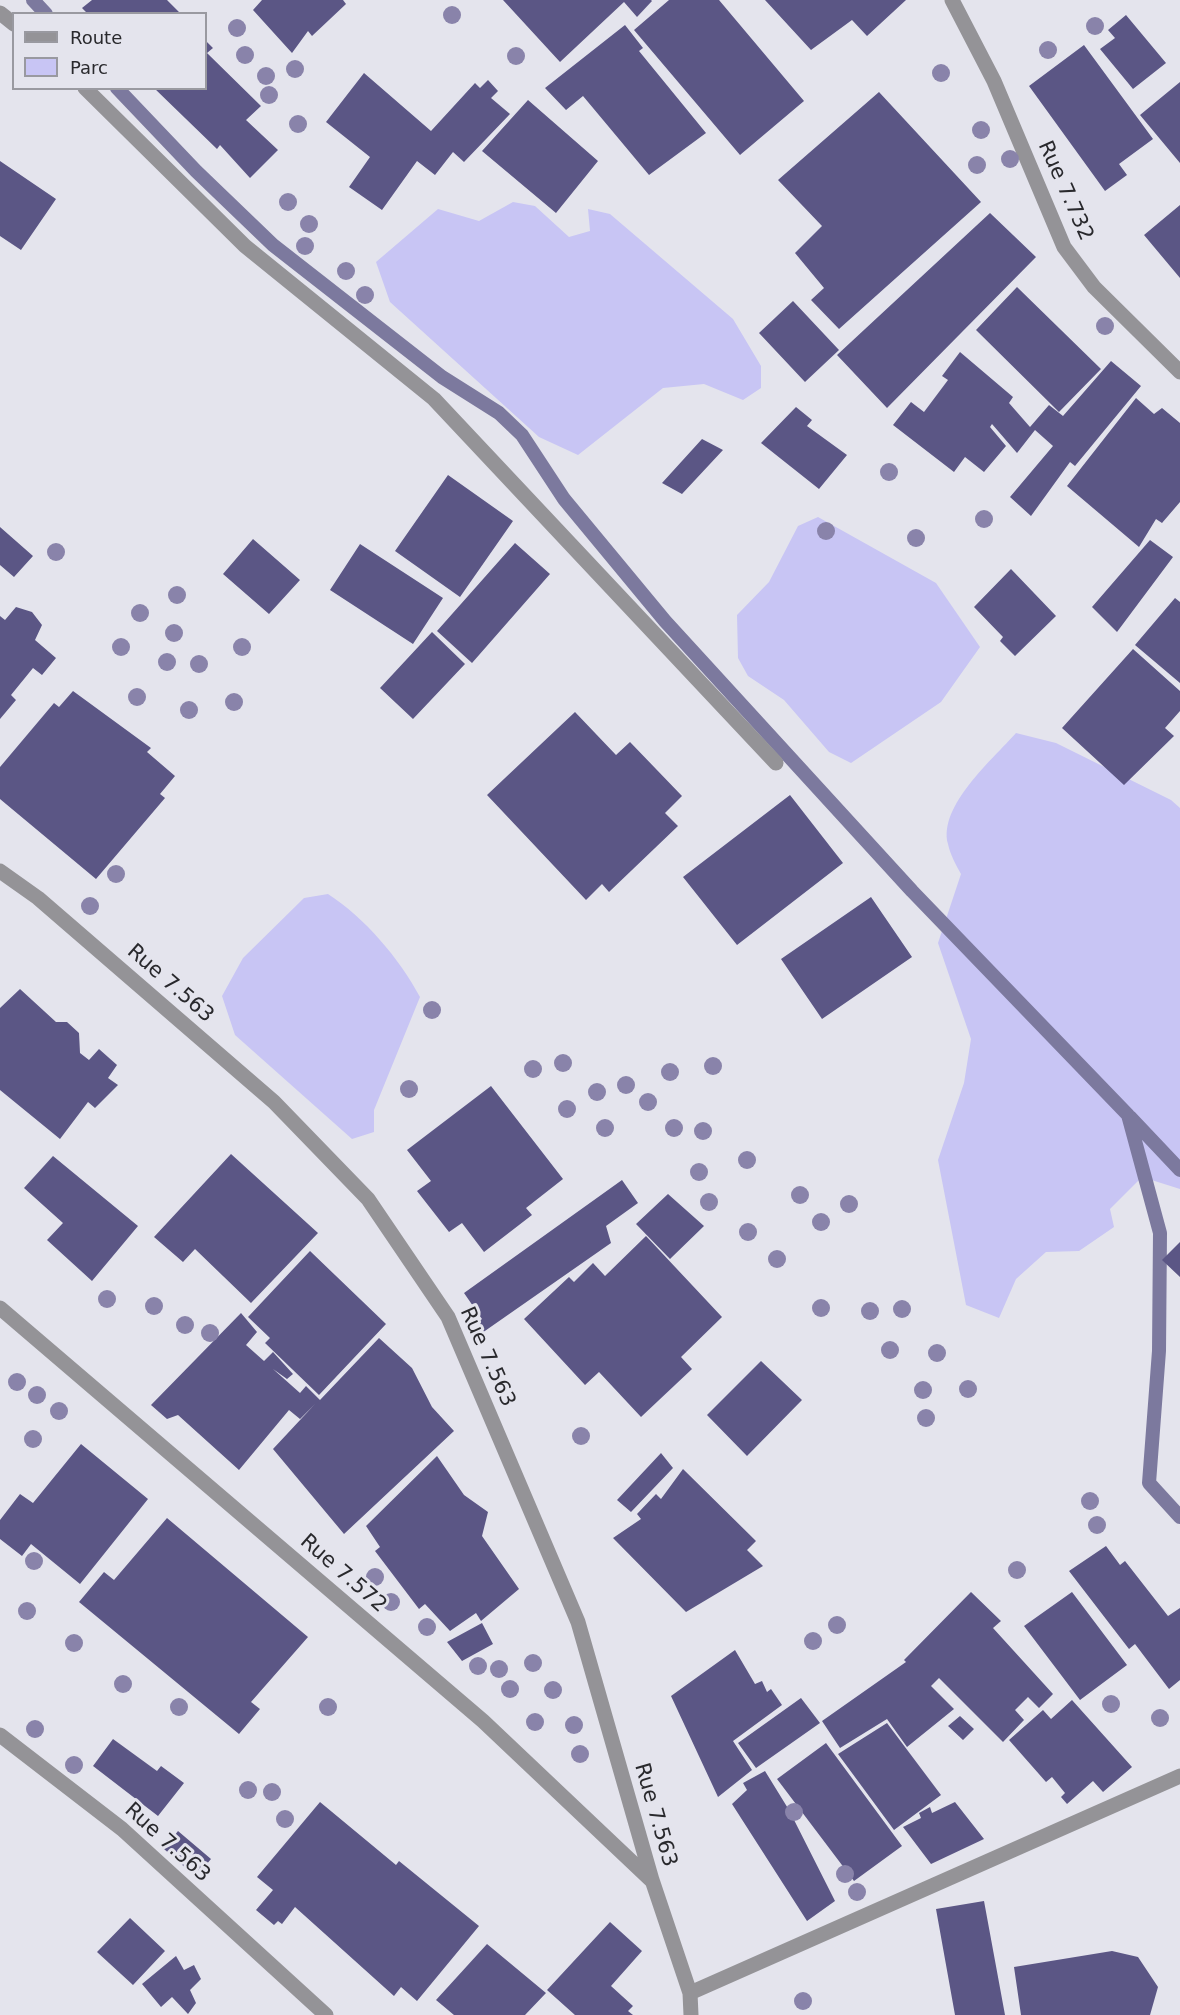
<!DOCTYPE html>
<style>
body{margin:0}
#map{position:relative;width:1180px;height:2015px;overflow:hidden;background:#e4e4ed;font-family:"DejaVu Sans",sans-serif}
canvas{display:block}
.legend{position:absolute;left:12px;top:12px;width:195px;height:78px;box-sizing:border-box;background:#e4e4ed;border:2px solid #9999a0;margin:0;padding:8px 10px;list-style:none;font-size:18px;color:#29292d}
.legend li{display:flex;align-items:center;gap:12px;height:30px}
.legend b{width:30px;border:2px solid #9999a0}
</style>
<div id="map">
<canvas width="1180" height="2015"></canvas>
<ul class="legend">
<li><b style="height:8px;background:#949397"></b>Route</li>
<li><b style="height:16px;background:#c8c5f4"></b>Parc</li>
</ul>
</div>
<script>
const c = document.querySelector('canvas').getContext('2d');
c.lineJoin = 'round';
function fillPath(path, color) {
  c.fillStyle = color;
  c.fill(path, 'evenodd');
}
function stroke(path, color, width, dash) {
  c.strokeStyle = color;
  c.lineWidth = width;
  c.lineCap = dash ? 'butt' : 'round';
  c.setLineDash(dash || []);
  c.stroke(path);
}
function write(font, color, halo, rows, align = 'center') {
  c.font = font + ' "DejaVu Sans",sans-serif';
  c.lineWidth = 6;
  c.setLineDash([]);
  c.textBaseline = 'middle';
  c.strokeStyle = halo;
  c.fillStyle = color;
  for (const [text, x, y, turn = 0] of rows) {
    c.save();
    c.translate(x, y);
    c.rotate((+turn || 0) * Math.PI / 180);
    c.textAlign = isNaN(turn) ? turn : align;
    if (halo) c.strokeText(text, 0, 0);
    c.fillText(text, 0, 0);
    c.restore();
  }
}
const green = new Path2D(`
 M513,202L535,206L569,237L590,231L588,209L610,214L733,319L761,366V388L743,400L704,384L663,388L578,455L539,437L390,302L376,262L438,209L479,221Z
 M818,517L936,583L980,647L941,702L851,763L829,752L784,700L748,676L738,658L737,615L769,582L798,526Z
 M1016,733L1056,743L1171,800L1180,808V1189L1142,1177L1110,1209L1114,1227L1079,1251L1046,1252L1016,1279L999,1318L966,1305L938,1160L964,1083L971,1039L938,943L961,874C956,865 950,854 948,844C938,806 993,759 1016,733Z
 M328,894C365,918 399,958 420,997L374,1110V1132L352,1139L235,1035L222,996L243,958L304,898Z`);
const stream = new Path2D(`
 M33,0L46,14
 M117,88L196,171L273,245L442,377L499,413L522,435L564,499L665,621L912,891L1128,1115L1160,1233L1159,1351L1149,1483L1180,1517
 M1130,1117L1180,1170`);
const building = new Path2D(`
 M92,0H167L181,14H88L82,8Z
 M262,0H343L346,4L312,36L308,31L292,53L253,10Z
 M503,0H651L652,1L637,17L624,2L560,62Z
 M669,0H719L804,101L740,155L634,30Z
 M765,0H906L867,36L852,20L811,50Z
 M1126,15L1166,63L1133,89L1100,49L1115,38L1108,30Z
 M625,25L643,48L639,51L706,133L649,175L583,96L566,110L545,88Z
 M206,41L213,48L207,53L261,106L246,120L278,150L250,178L220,145L217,149L154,88H206Z
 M1084,45L1153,139L1119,164L1127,175L1105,191L1029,86Z
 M364,73L431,131L475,83L480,88L488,80L498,91L491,98L510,114L464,162L453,152L435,175L417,161L382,210L349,187L370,157L326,122Z
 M1180,82V163L1140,115Z
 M879,92L981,202L839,329L811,300L824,288L795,253L822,226L778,180Z
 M528,100L598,161L556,213L482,151Z
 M0,161L56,199L21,250L0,236Z
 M1180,205V278L1144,235Z
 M990,213L1036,257L887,408L837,355Z
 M1017,287L1101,369L1059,412L976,330Z
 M793,301L839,350L805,382L759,333Z
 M960,352L1013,397L1009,403L1030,427L1049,405L1063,416L1111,361L1141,386L1075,466L1070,462L1031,516L1010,497L1053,446L1035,430L1017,453L992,424L990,427L1006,446L984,472L965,457L954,472L893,425L911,402L924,412L948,380L942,376Z
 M1136,398L1154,414L1162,408L1180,423V502L1162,523L1156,519L1139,547L1067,486Z
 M796,407L812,420L807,426L847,455L819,489L761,443Z
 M702,439L723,450L682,494L662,483Z
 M448,475L513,521L460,597L395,551Z
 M0,527L33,556L14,577L0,565Z
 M253,539L300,580L269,614L223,574Z
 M1150,540L1173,557L1117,632L1092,607Z
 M515,543L550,574L472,663L437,631Z
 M360,544L443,598L413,644L330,590Z
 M1011,569L1056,616L1015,656L1000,641L1003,637L974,607Z
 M1175,598L1180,602V683L1135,645Z
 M16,607L32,612L42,625L35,640L56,658L42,675L33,668L11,695L16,700L0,719V616L5,620Z
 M432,632L465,664L413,719L380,688Z
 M1133,649L1180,691V711L1165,728L1174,736L1124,785L1062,728Z
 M73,691L151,748L147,752L175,776L160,794L165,798L96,879L0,799V767L54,703L59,707Z
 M575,712L616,755L630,742L682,796L665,813L678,826L609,892L602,884L586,900L487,795Z
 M790,795L843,863L737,945L683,877Z
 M871,897L912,957L822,1019L781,959Z
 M20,989L56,1022H67L79,1033L80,1053L89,1060L99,1049L117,1065L108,1078L118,1085L95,1108L88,1102L60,1139L0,1090V1008Z
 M491,1086L563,1179L526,1208L532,1215L484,1252L462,1223L449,1232L417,1191L431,1181L407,1150Z
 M231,1154L318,1233L251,1303L195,1249L183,1262L154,1237Z
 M53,1156L138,1226L92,1281L47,1240L63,1223L24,1188Z
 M622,1180L638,1203L606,1226L611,1243L482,1333L476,1324L482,1319L464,1293Z
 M668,1194L704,1226L670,1259L636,1224Z
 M646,1236L722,1317L681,1357L692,1369L641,1417L599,1372L585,1385L524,1319L569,1277L574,1282L593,1263L605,1276Z
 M1180,1242V1277L1162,1260Z
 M310,1251L386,1324L319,1395L265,1343L270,1338L248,1317Z
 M241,1313L257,1332L246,1345L264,1361L273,1352L293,1374L287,1379L273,1369L300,1393L306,1386L320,1400L379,1338L412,1368L432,1407L454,1431L344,1534L273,1449L315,1404L300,1419L289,1410L239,1470L178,1415L167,1419L151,1405Z
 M761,1361L802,1400L747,1456L707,1415Z
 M81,1444L148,1499L80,1584L31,1544L22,1556L0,1539V1520L20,1494L33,1503Z
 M661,1453L673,1468L631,1512L617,1500Z
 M437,1456L464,1495L488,1512L482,1536L519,1589L481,1621L476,1613L450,1631L425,1604L419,1609L375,1551L380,1547L366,1526Z
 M683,1469L756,1541L747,1550L763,1566L686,1612L613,1538L641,1519L637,1514L656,1494L661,1499Z
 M167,1518L308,1637L251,1702L260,1709L239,1734L79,1602L104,1572L114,1580Z
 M1106,1546L1120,1565L1125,1561L1168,1616L1180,1608V1680L1169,1689L1135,1644L1129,1649L1069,1571Z
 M971,1592L1001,1621L993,1628L1053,1694L1039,1708L1028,1697L1015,1710L1024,1720L1003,1742L939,1678L931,1686L954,1709L907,1747L887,1719L840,1748L822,1721L906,1662L904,1660Z
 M1072,1592L1127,1665L1080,1700L1024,1626Z
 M482,1623L493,1644L462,1661L447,1642Z
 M735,1650L755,1684L762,1681L767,1692L771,1689L782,1705L733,1741L752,1770L718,1797L671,1696Z
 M801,1698L820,1723L756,1768L738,1743Z
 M1072,1700L1132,1767L1103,1792L1093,1781L1067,1804L1061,1797L1065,1793L1052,1777L1046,1782L1009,1740L1043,1710L1051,1719Z
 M960,1716L974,1729L963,1740L948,1726Z
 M887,1723L941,1795L894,1830L838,1754Z
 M113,1739L157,1771L161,1766L184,1783L158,1816L93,1766Z
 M826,1743L902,1846L854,1881L777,1779Z
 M765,1771L789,1810L835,1901L807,1921L732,1804L747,1790L743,1783Z
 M320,1802L396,1865L399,1861L479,1926L417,2001L401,1987L394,1996L295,1907L282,1924L278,1921L274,1925L256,1910L273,1890L257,1877Z
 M955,1802L984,1839L931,1864L903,1827L921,1818L919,1813L930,1807L932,1813Z
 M178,1831L211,1859L196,1877L164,1849Z
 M984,1901L1005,2015H955L936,1909Z
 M130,1918L165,1951L133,1985L97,1952Z
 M610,1922L642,1951L611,1986L633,2006L628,2011L633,2015H575L547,1990Z
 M487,1944L546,1993L525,2015H454L436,2000Z
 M1112,1951L1138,1957L1158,1987L1150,2015H1021L1014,1967Z
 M176,1956L184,1970L194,1965L201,1979L190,1990L196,2003L188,2014L172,1997L161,2007L142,1984Z`);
const street = new Path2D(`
 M952,0L994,81L1064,247L1094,287L1180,372
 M0,13L14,24
 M85,88L245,246L434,399L776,763
 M0,871L38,898L274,1102L368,1199L448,1317L578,1622L652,1880L690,1993L691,2015
 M0,1308L483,1721L651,1880
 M0,1735L122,1829L326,2015
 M690,1993L1180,1776`);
const trees = [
 [452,15],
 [1095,26],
 [237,28],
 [1048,50],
 [245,55],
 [516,56],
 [295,69],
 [941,73],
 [266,76],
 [269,95],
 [298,124],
 [981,130],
 [1010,159],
 [977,165],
 [288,202],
 [309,224],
 [305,246],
 [346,271],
 [365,295],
 [1105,326],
 [889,472],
 [984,519],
 [826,531],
 [916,538],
 [56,552],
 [177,595],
 [140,613],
 [174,633],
 [121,647],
 [242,647],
 [167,662],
 [199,664],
 [137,697],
 [234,702],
 [189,710],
 [116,874],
 [90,906],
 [432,1010],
 [563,1063],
 [713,1066],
 [533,1069],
 [670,1072],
 [626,1085],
 [409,1089],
 [597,1092],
 [648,1102],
 [567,1109],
 [605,1128],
 [674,1128],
 [703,1131],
 [747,1160],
 [699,1172],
 [800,1195],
 [709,1202],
 [849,1204],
 [821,1222],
 [748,1232],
 [777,1259],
 [107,1299],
 [154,1306],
 [821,1308],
 [902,1309],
 [870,1311],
 [185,1325],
 [210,1333],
 [890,1350],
 [937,1353],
 [17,1382],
 [968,1389],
 [923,1390],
 [37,1395],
 [59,1411],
 [926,1418],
 [581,1436],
 [33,1439],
 [1090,1501],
 [1097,1525],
 [34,1561],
 [1017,1570],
 [375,1577],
 [391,1602],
 [27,1611],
 [837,1625],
 [427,1627],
 [813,1641],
 [74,1643],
 [533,1663],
 [478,1666],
 [499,1669],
 [123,1684],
 [510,1689],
 [553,1690],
 [1111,1704],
 [179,1707],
 [328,1707],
 [1160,1718],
 [535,1722],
 [574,1725],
 [35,1729],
 [580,1754],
 [74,1765],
 [248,1790],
 [272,1792],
 [794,1812],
 [285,1819],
 [845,1874],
 [857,1892],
 [803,2001]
];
const streetNames = [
 ["Rue 7.732",1065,191,66],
 ["Rue 7.563",170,984,41],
 ["Rue 7.563",487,1357,66],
 ["Rue 7.572",343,1574,41],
 ["Rue 7.563",655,1815,74],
 ["Rue 7.563",167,1843,42]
];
fillPath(green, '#c8c5f4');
stroke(stream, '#7c799e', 14);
fillPath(building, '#5b5685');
stroke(street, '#949397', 15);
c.fillStyle = '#8983aa';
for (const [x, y] of trees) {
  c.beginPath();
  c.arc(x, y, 9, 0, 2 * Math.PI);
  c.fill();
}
write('21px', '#29292d', '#e4e4ed', streetNames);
</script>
